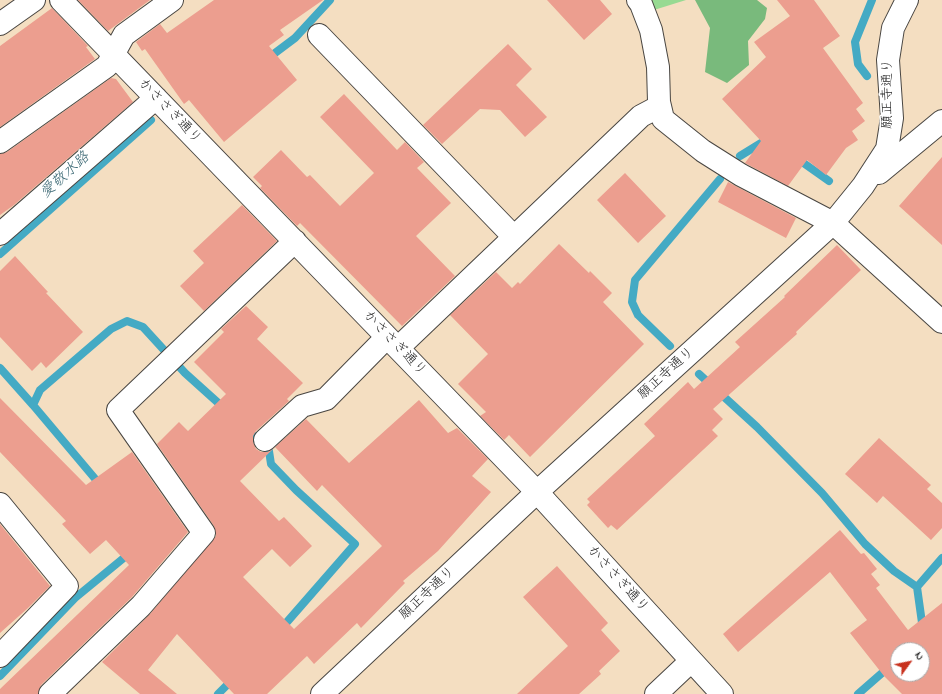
<!DOCTYPE html>
<meta charset="utf-8">
<style>
body{margin:0}
#map{position:relative;width:942px;height:694px;overflow:hidden;background:#f4dec1;font-family:"Indie Flower",sans-serif}
canvas{display:block}
.north{position:absolute;left:890px;top:642px;width:40px;height:40px;box-sizing:border-box;background:#fff;border:1px solid #aaa;border-radius:50%;rotate:57deg;font-size:11px;font-weight:700;line-height:16px;text-align:center;color:#2b2b2b}
.north::after{content:'';display:block;margin:auto;width:14px;height:18px;background:#c8321e;clip-path:polygon(50% 0,100% 100%,50% 72%,0 100%)}
</style>
<div id="map">
<canvas width="942" height="694"></canvas>
<div class="north">N</div>
</div>
<script>
const c = document.querySelector('canvas').getContext('2d');
c.lineJoin = 'round';
function fillPath(path, color) {
  c.fillStyle = color;
  c.fill(path, 'evenodd');
}
function stroke(path, color, width, dash) {
  c.strokeStyle = color;
  c.lineWidth = width;
  c.lineCap = dash ? 'butt' : 'round';
  c.setLineDash(dash || []);
  c.stroke(path);
}
function write(font, color, halo, rows, align = 'center') {
  c.font = font + ' "Indie Flower","Klee One",sans-serif';
  c.lineWidth = 3;
  c.setLineDash([]);
  c.textBaseline = 'middle';
  c.strokeStyle = halo;
  c.fillStyle = color;
  for (const [text, x, y, turn = 0] of rows) {
    c.save();
    c.translate(x, y);
    c.rotate((+turn || 0) * Math.PI / 180);
    c.textAlign = isNaN(turn) ? turn : align;
    if (halo) c.strokeText(text, 0, 0);
    c.fillText(text, 0, 0);
    c.restore();
  }
}
const green = new Path2D(`
 M647,0H686L654,10Z`);
const forest = new Path2D(`
 M695,0H757L767,8L765,19L748,41L749,65L727,83L705,72L710,28Z`);
const stream = new Path2D(`
 M267,59L295,38L330,0
 M867,76L858,64L855,42L872,0
 M740,156L766,140
 M795,157L829,181
 M0,254L151,120
 M670,346L638,315L632,302L635,280L720,179
 M0,368L33,405L40,390L111,329L127,321L143,327L185,373L225,409
 M699,374L757,427L822,493L865,544L894,571L917,587
 M33,405L102,487
 M246,429L269,451L271,464L296,490L355,544L280,630
 M923,630L917,587L942,558
 M0,676L75,598L131,552
 M218,694L234,678
 M858,694L898,659`);
const building = new Path2D(`
 M78,0H150L108,31Z
 M214,0H323L280,30L284,35L269,46L297,80L224,142L189,100L184,104L145,49L142,51L136,42L160,24L167,33Z
 M547,0H600L612,14L584,40Z
 M777,0H814L840,36L823,48L863,103L856,109L865,121L852,131L858,140L846,148L826,175L807,160L788,186L745,163L761,141L722,99L766,57L754,42L790,16Z
 M52,8L88,46L86,47L95,59L0,127V46Z
 M508,44L532,69L516,85L547,117L525,137L500,110L480,109L442,144L423,125Z
 M111,78L116,79L133,102L14,205L0,215V154L7,152Z
 M344,94L397,150L405,142L424,162L417,168L451,203L416,236L455,276L402,326L300,223L297,226L260,188L262,186L253,177L281,150L307,177L310,175L340,206L374,173L320,117Z
 M942,157V245L899,206Z
 M625,173L666,216L638,243L597,200Z
 M728,182L796,218L786,238L718,202Z
 M242,205L277,241L204,311L180,286L204,263L193,251Z
 M559,244L589,273L590,271L612,293L603,302L644,344L530,457L509,435L504,440L480,416L486,412L458,384L488,354L450,315L496,272L512,288L518,282L520,284Z
 M837,245L861,270L796,332L797,334L713,409L723,419L712,430L718,436L617,530L611,525L608,528L587,505L590,502L587,499L655,436L644,424L688,382L694,389L740,347L735,342L785,297L784,296Z
 M15,256L48,292L46,293L83,332L46,368L41,362L32,371L0,337V271Z
 M246,306L268,327L257,339L303,383L287,399L289,401L256,431L253,436V442L256,449L261,452H267L273,449L240,481L279,521L284,517L312,546L290,567L272,549L243,577L294,629L382,546L322,485L317,491L275,447L306,419L349,463L419,400L448,433L457,428L488,459L472,476L491,492L438,551L403,581L405,583L361,628L357,623L314,664L307,656L267,694H234L177,634L148,670L177,694H140L102,662L150,614L216,536L214,526L157,444L179,422L188,431L226,394L194,362L224,332L221,329Z
 M0,398L86,485L132,452L188,532L132,597L41,685L38,694H0V689L129,565L106,540L90,554L62,524L66,521L0,452Z
 M879,438L931,485L927,489L942,503V528L931,540L883,496L877,503L845,474Z
 M0,524L50,586L28,608L0,633Z
 M840,530L861,554L864,553L877,569L871,574L880,585L876,588L908,630L942,603V694H902L884,676L850,633L867,620L830,572L738,652L723,634ZM898,650H922V674H898Z
 M557,566L608,623L601,630L620,651L599,671L601,674L579,694H517L568,646L523,597Z`);
const minor = new Path2D(`
 M61,0L537,492L722,694
 M638,0L641,4L651,30L658,67L659,102L663,119L703,151L741,175L833,223L942,322
 M0,24L34,0
 M319,35L514,237
 M0,142L107,66L124,35L172,0
 M879,173L942,121
 M0,234L156,98
 M398,348L641,116L660,106
 M265,440L302,406L326,399L387,337
 M0,504L67,586L0,656
 M50,694L141,606L204,533L118,410L295,241
 M322,694L537,492L833,223L863,186L887,149L892,118L888,60L893,28L907,0
 M656,694L691,661`);
const streetNames = [
 ["願正寺通り",889,94,-90],
 ["かささぎ通り",169,112,46],
 ["かささぎ通り",394,344,46],
 ["願正寺通り",667,374,-42],
 ["かささぎ通り",617,580,48],
 ["願正寺通り",428,594,-43]
];
const waterNames = [
 ["愛敬水路",66,176,-42]
];
fillPath(green, '#97da92');
fillPath(forest, '#79ba7c');
stroke(stream, '#44aac4', 8);
fillPath(building, '#ec9e8f');
stroke(minor, '#494642', 24);
stroke(minor, '#fff', 22);
write('14px', '#2b2b2b', '#fff', streetNames);
write('italic 15px', '#366470', '#fff', waterNames);
</script>
